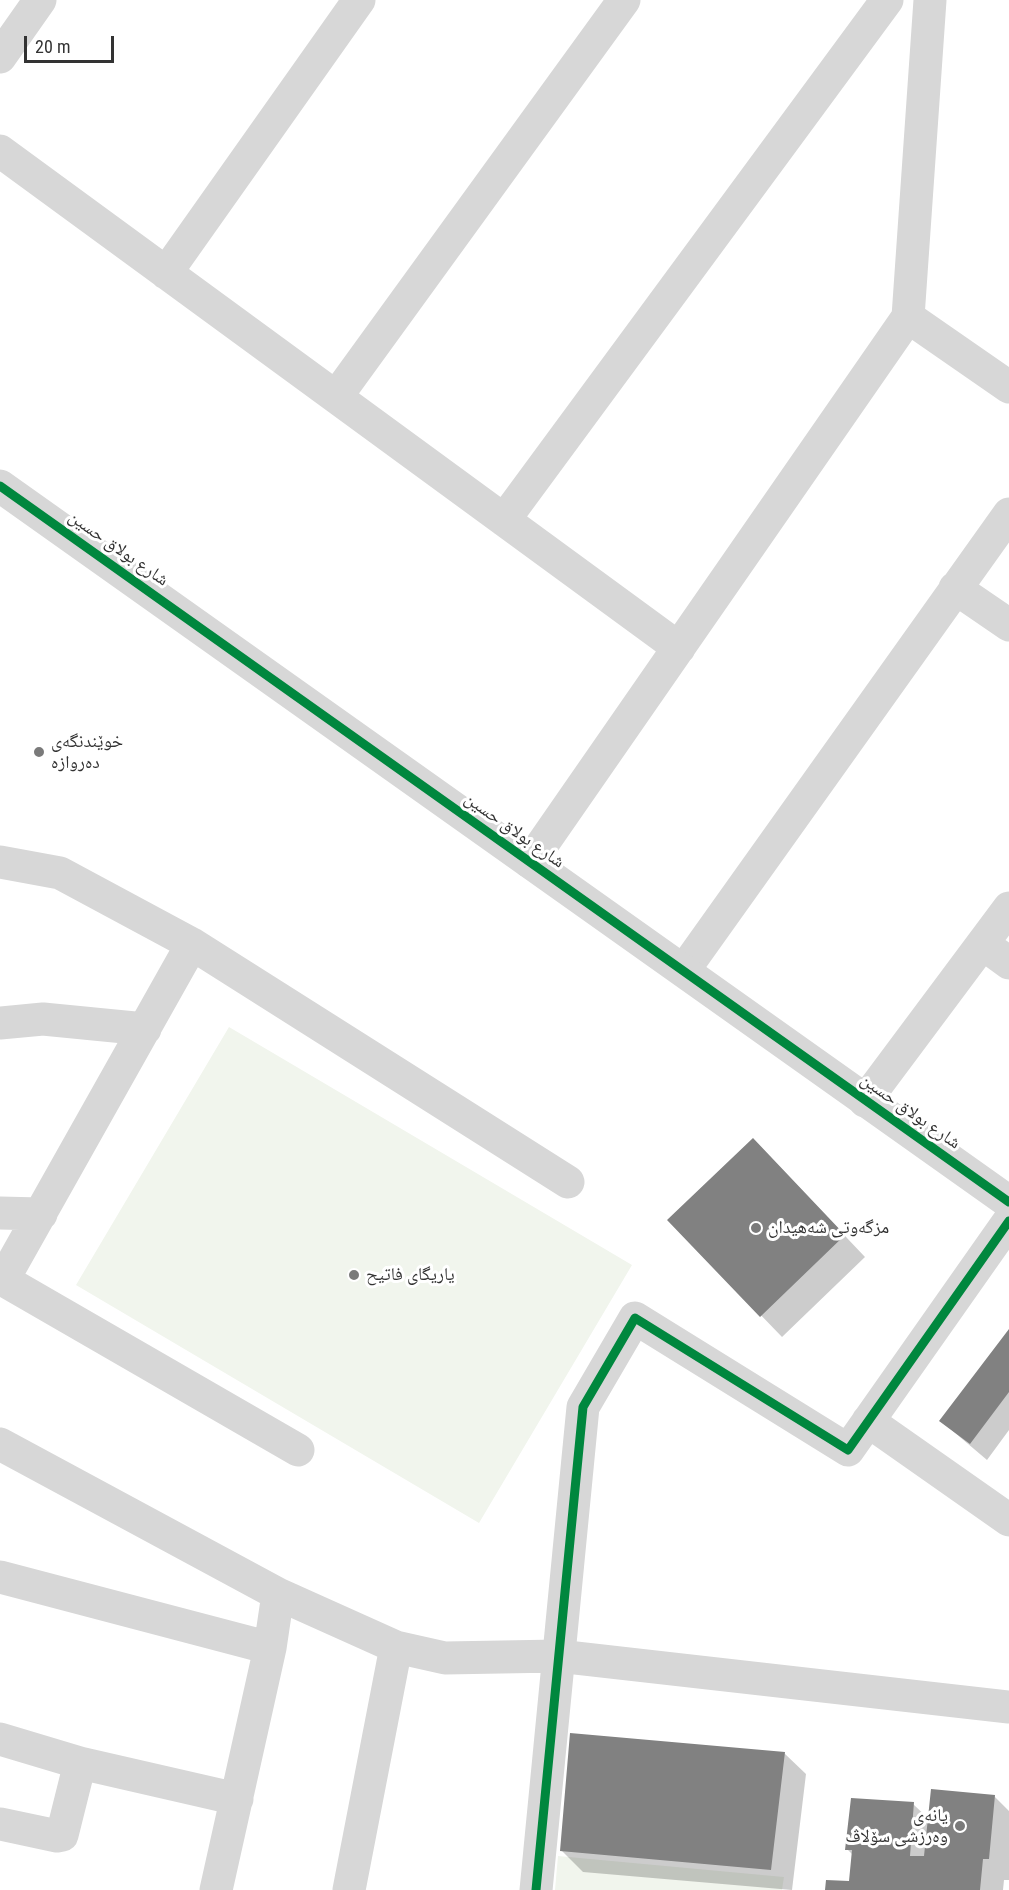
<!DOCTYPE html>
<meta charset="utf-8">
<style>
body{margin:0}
#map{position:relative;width:1009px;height:1890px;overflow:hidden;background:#fff;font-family:"Roboto Condensed",sans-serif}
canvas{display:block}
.scale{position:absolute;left:24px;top:36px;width:90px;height:27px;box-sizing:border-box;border:3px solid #333;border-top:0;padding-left:8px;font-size:18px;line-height:21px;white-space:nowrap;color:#333;-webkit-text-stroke:4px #fff;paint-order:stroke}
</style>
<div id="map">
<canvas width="1009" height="1890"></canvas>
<div class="scale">20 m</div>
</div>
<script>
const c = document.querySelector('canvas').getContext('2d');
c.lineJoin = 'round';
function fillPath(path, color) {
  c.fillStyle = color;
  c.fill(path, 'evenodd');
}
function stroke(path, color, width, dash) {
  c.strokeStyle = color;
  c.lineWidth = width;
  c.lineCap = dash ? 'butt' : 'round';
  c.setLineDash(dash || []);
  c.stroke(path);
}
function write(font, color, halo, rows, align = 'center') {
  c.font = font + ' "Roboto Condensed","Noto Naskh Arabic",sans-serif';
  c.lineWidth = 6;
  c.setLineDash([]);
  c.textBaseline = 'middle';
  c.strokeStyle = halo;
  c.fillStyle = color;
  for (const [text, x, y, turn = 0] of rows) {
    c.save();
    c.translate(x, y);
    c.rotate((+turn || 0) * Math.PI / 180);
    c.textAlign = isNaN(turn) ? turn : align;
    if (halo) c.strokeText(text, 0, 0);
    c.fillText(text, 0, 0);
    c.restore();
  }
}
const green = new Path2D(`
 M229,1027L632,1265L479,1523L76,1285Z
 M558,1856L784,1877L782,1890H555Z`);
const shadow = new Path2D(`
 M774,1161L865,1257L782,1337L669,1220Z
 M1009,1331V1430L987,1460L941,1421Z
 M784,1753L806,1774L792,1890L583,1872L562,1851Z
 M994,1796L1009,1811V1880H1004L1003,1890H827L850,1882L853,1855L847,1849L913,1804L930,1820Z`);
const building = new Path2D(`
 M753,1138L845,1235L760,1317L667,1220Z
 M1009,1329V1392L970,1444L939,1421Z
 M570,1733L785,1752L771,1870L560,1851Z
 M931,1789L995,1795L989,1859H983L980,1890H825L826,1880L849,1881L852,1850H845L851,1798L914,1802L910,1856H924Z`);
const minor = new Path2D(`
 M0,151L679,648
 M166,273L359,0
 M908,317L1009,387
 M336,397L624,0
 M504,520L887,0
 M955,588L1009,625
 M0,862L60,873L192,944L568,1182
 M530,862L908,317L930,0
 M983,944L1009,963
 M684,970L1009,514
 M0,1023L43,1019L145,1029
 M865,1101L1009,908
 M0,1213L41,1214
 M0,1278L298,1450
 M3,1280L192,944
 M868,1421L1009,1520
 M0,1444L278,1594L396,1647L445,1658L558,1656L1009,1707
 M0,1577L270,1648
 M0,1739L80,1763L237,1799
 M0,1824L57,1836L62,1835L80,1763
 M216,1890L270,1648L278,1594
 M349,1890L396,1647
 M536,1890L583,1407L635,1318L848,1450L1009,1221`);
const tertiary = new Path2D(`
 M0,57L40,0
 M0,486L1009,1202`);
const cycleway = new Path2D(`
 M0,486L1009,1202
 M536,1890L583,1407L635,1318L848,1450L1009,1221`);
const markers = [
 [39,752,6,"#7a7a7a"],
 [756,1228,6,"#7a7a7a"],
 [354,1275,6,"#7a7a7a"],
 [960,1826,6,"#7a7a7a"]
];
const streetNames = [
 ["شارع بولاق حسين",118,549,35],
 ["شارع بولاق حسين",514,831,35],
 ["شارع بولاق حسين",910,1112,35]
];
const poiNames = [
 ["خوێندنگەی",51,742],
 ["دەروازە",51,763],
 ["مزگەوتی شەهیدان",768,1228],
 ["یاریگای فاتیح",366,1275],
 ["یانەی",948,1816,"right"],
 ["وەرزشی سۆلاڤ",948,1837,"right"]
];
fillPath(green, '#f1f5ed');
fillPath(shadow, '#0003');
fillPath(building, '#818181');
stroke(minor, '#d7d7d7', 33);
stroke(tertiary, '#d7d7d7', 33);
stroke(cycleway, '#00873e', 9);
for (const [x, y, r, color] of markers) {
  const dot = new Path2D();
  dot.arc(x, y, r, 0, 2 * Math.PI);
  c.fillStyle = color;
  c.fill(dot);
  stroke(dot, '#fff', 2);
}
write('18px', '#333', '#fff', streetNames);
write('18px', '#333', '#fff', poiNames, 'left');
</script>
